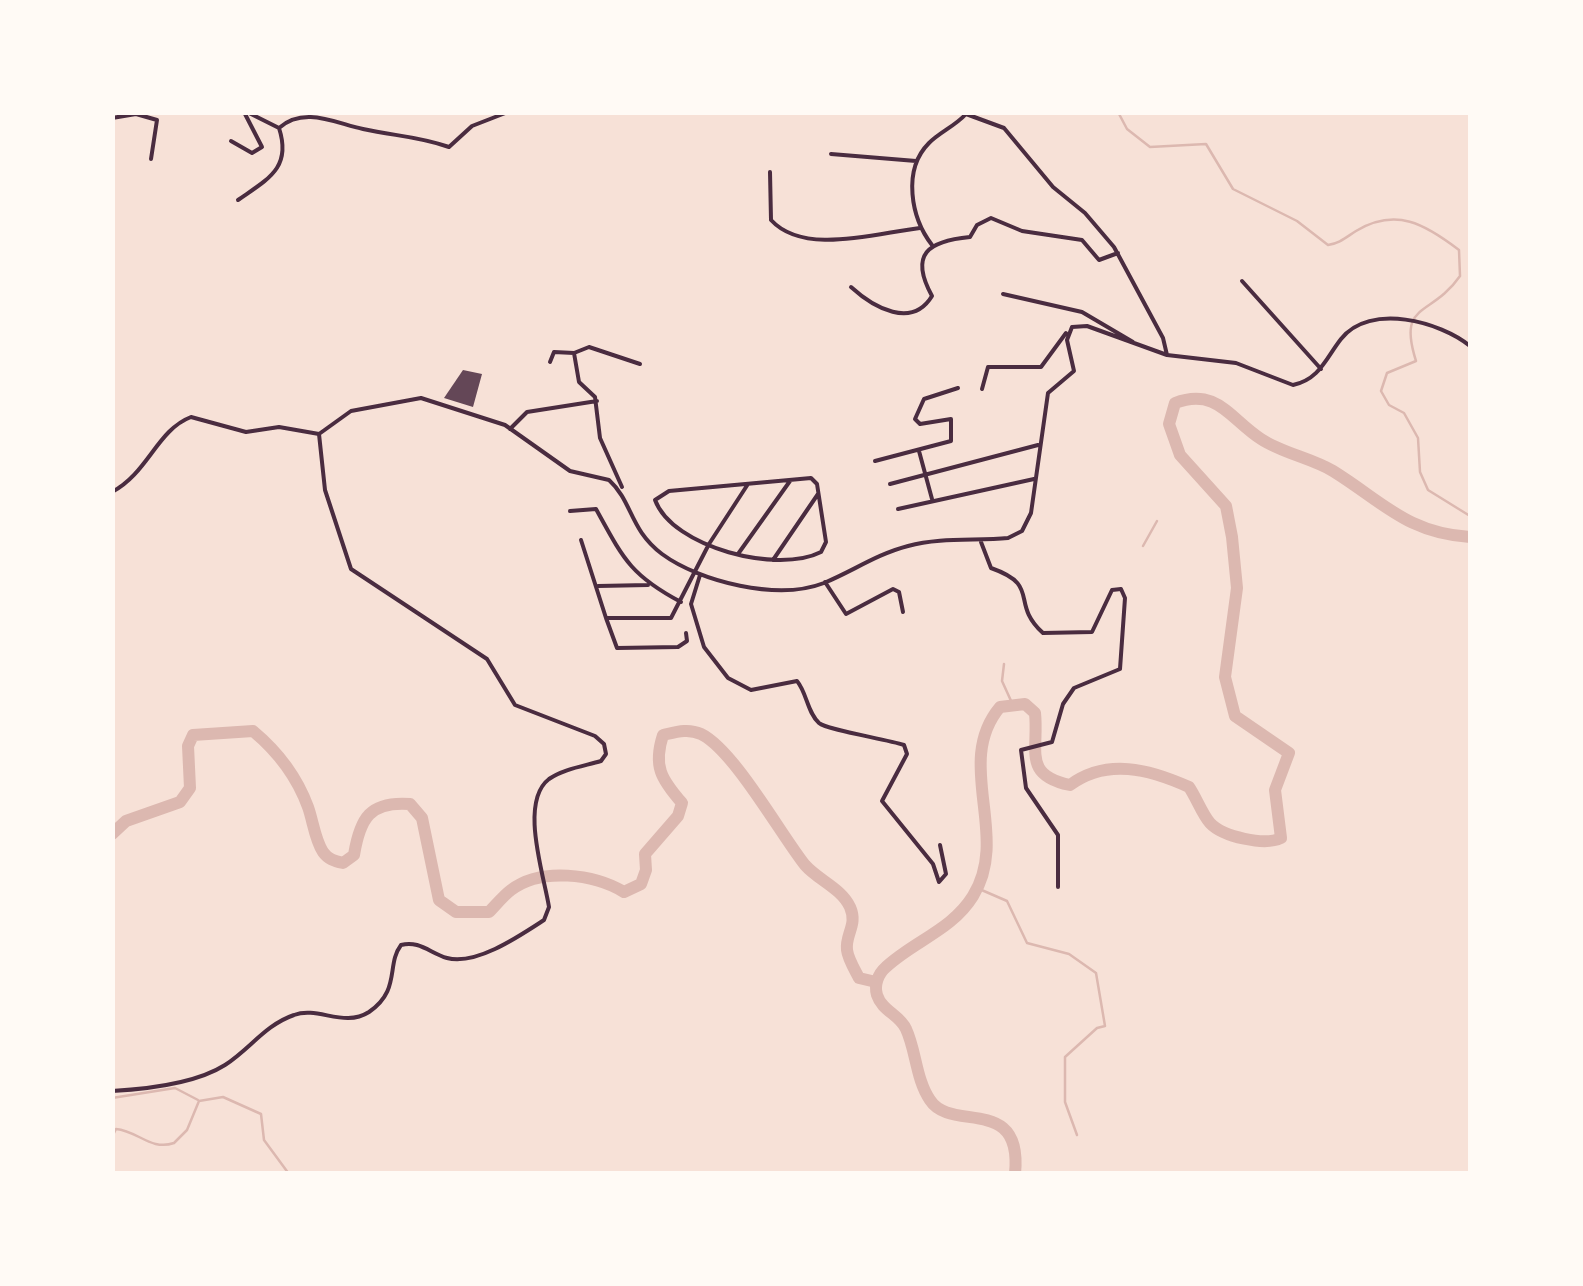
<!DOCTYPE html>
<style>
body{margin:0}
#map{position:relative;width:1583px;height:1286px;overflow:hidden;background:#f7e1d7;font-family:"Space Grotesk",sans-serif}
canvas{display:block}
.frame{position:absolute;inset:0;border:115px solid #fffaf5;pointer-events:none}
</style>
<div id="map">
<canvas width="1583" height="1286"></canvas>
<div class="frame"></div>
</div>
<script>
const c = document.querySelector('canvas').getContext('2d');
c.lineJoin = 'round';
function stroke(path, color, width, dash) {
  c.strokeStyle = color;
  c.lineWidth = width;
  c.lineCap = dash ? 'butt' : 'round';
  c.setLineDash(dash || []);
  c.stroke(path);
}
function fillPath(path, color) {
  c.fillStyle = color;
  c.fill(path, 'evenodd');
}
const stream = new Path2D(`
 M1118,112L1127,129L1150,147L1206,144L1233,189L1297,221L1328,245C1340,243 1345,238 1356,231C1396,207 1425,224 1459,250L1460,276C1431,318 1397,301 1416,361L1387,373L1381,391L1389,405L1404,413L1418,438L1420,472L1428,490L1470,516
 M1143,546L1157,521
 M1004,664L1002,681L1012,703
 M977,888L1007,901L1027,943L1069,954L1096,973L1105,1026L1097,1028L1065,1057V1102L1077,1135
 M112,1098L175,1088L198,1100
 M112,1137L116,1129C138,1131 151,1151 174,1143L187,1130L199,1101L223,1097L261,1114L264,1140L289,1174`);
const river = new Path2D(`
 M112,834L126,821L180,802L190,788L188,746L193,735L253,731C277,751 297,777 308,807C313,821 315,840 323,852C328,859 334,861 343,863L354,855C360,818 370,801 410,804L422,818L439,900L456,912H489C496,905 503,896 511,890C541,867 594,874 624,892L641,884L646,870L645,854L678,816L682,803C661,779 653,766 663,735C676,732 688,728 701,734C734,750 781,835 805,865C818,880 841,888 850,907C858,925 845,934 847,950C848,959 855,970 859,978L876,982
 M1015,1174C1023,1094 951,1133 930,1100C916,1080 916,1050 906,1029C900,1015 882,1011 877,995C874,985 878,974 886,967C914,941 952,930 973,896C1011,835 953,763 1000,707L1025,704L1035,713C1039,750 1022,775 1070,785C1107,758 1149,769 1189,787C1196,797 1202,814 1210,823C1223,837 1265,846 1281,838L1275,790L1289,753L1235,716L1225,677L1237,588L1232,537L1226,506L1180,455L1169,424L1175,403C1217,387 1230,419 1261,439C1282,453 1311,458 1333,471C1383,502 1407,533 1470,537`);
const building = new Path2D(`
 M463,370L482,374L473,407L444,398Z`);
const minor = new Path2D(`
 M112,118L136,114L157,120L151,159
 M279,128C304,106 335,123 363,129C394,136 418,136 449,147L472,126L508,112
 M231,141L252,153L262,147L244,112
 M831,154L916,161
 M770,172L771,220C804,256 876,233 920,228
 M238,200C268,179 292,168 279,128L247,112
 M932,245C911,218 902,170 929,143C940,132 955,126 966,114L1004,128L1053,187L1085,213L1114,247L1163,338L1167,355
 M1242,281L1321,369
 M851,287C874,308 912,329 932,296C909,254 928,241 970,237L977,225L991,218L1022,231L1082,240L1099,260L1118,253
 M1003,294L1082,312L1133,342
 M550,362L554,352L574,353
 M982,389L988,367H1041L1066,333
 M510,429L527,412L597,401
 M319,434L351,411L421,398L505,425L570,471L609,480C633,502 629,529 662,554C700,582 778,601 824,583C853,571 877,554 908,546C940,537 975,541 1008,538L1022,531L1031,513L1048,393L1074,371L1067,340L1072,327L1087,326L1167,355L1236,363L1293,385C1320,379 1326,358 1341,339C1370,302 1441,322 1470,346
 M919,451L932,499
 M875,461L951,441V419L920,424L915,419L924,399L958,388
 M811,478L817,484L826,542L821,552C778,574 673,548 655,500L669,491Z
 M890,484L1038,445
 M622,487L600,438L595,397L579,382L574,353L589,347L640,364
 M112,492C148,473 157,430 191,417L246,432L279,427L319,434
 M898,509L1034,479
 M570,511L596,509C623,558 630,575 681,602
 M581,540L606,618H671L709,544L748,484
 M981,542L991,568C1042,586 1009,602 1043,633L1092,632L1112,590L1121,589L1125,598L1120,669L1074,688L1063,704L1052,742L1021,750L1026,788L1058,835V887
 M738,554L790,481
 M773,560L818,494
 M700,575L691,604L704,647L728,678L751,690L797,681C807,693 807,712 819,723C827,730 886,739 904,745L907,754L882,801L933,864L939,882L946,874L940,845
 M825,582L846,614L893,589L899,592L903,612
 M598,586L648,585
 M606,618L617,648L678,647L687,641L686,633
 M112,1091C148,1089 195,1084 225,1065C250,1049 265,1025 294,1015C318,1006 344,1028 369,1012C401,990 386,965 401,945C419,940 430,953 447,958C476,966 521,935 544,920L549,907C544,875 519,802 549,779C563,769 584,766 601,761L606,754L604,744L595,736L515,705L487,659L351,569L325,490L319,434`);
stroke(stream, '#dcb8b0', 2.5);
stroke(river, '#dcb8b0', 12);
fillPath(building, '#644757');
stroke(minor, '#4a2c40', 4);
</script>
